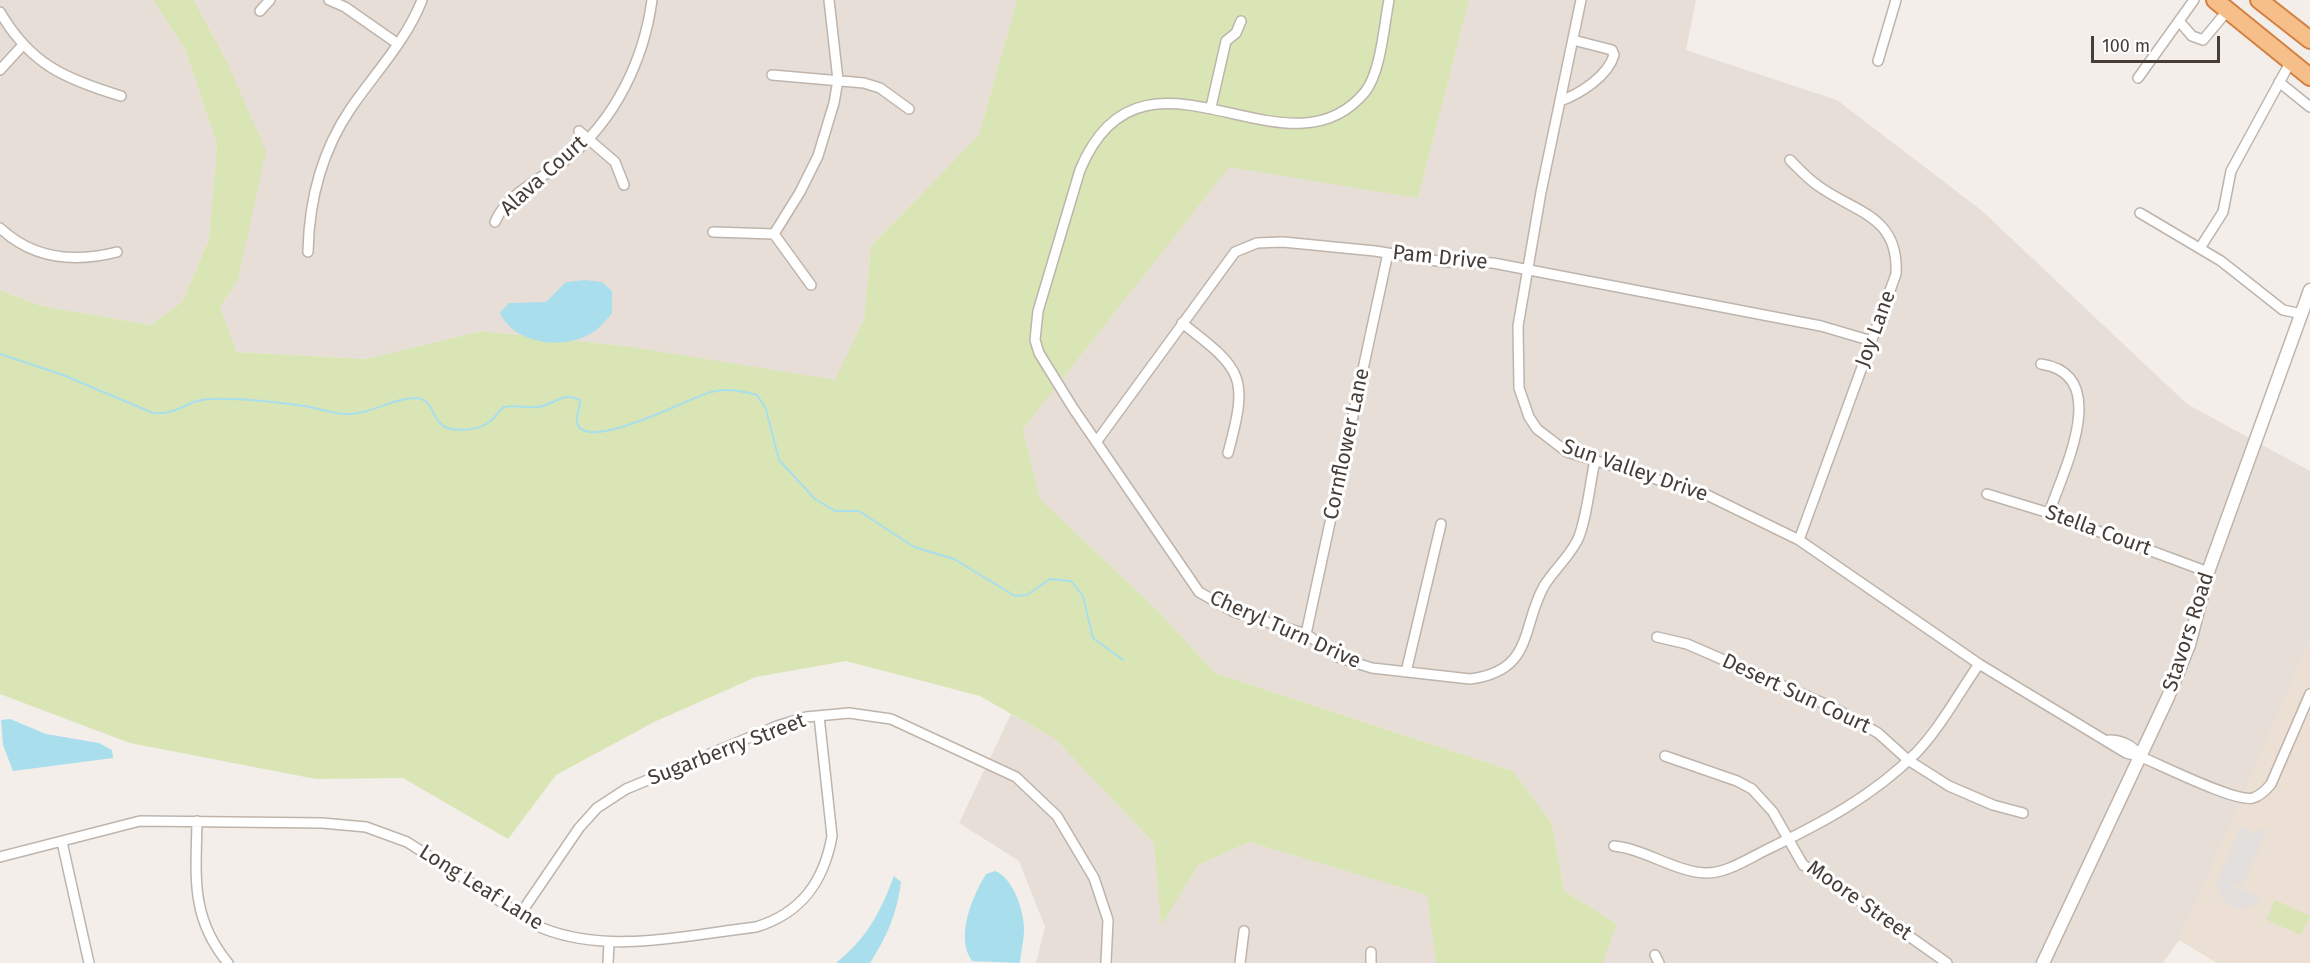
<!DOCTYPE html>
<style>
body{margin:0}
#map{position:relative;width:2310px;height:963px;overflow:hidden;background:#f3eee9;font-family:"Fira Sans",sans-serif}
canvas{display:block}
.scale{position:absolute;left:2091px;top:36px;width:129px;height:27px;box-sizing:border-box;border:3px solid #463d37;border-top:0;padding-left:8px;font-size:18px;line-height:21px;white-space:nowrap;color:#463d37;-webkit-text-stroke:4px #fff;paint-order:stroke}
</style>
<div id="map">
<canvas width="2310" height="963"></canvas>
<div class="scale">100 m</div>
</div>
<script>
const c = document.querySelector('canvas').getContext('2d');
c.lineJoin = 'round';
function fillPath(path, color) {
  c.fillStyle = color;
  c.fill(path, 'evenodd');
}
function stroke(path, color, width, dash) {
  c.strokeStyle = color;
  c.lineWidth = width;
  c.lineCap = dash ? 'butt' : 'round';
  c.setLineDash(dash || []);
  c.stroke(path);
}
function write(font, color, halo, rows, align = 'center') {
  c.font = font + ' "Fira Sans",sans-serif';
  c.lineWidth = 6;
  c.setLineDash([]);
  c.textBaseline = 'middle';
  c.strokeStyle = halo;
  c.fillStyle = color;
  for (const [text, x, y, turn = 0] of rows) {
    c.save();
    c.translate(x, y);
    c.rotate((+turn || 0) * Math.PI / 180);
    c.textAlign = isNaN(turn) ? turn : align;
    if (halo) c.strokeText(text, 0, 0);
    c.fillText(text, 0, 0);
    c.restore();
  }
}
const residential = new Path2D(`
 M0,0H153L185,49L217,145L209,239L183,301L151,325L41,306L0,290Z
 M194,0H1017L979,135L871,246L864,319L835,381L626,346L482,331L366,359L237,352L220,307L238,280L227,62Z
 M1469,0H1696L1686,50L1837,100L1981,210L2187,404L2310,471V640L2218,856L2179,940L2163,963H1603L1617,924L1564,891L1552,824L1513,771L1215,673L1159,612L1040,499L1023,429L1229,166L1418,197Z
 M1011,714L1055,739L1154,843L1161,925L1198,865L1249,842L1428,895L1436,963H1036L1045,927L1019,861L959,823Z`);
const education = new Path2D(`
 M2310,640V963H2217L2179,940Z`);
const green = new Path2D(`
 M153,0H194L227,62L266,151L238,280L220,307L237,352L366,359L482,331L626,346L835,380L864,319L871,246L979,135L1017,0H1469L1418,198L1229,167L1023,429L1040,499L1159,612L1215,673L1513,771L1552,824L1564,891L1617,924L1603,963H1436L1427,895L1249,842L1198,865L1161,926L1154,843L1055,739L980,696L846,661L756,677L654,722L556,775L508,839L403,778L316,779L130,743L0,694V290L41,306L151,325L183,301L209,239L217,145L185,49Z
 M2275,900L2310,916L2301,935L2267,920Z`);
const parking = new Path2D(`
 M2241,827L2255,834L2259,828L2267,831L2242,885L2234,883L2237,891L2246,890L2261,897L2255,905L2239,909L2222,900L2217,888L2218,878Z`);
const water = new Path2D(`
 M586,280L602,282L612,291V313C606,320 600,328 592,333C564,350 515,345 500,313L509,303L546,302L566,282Z
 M10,719L46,734L99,743L112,750L113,758L13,771L3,745L1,720Z
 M995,871C1013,878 1024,910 1024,929C1024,940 1021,952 1020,963L972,961C955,937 972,897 986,874Z
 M894,876L901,882C897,914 887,936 870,963H836C867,938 880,913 894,876Z`);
const stream = new Path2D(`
 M0,354L63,375L153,413C182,415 185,399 213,399C243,398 275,402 304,406C320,408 334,415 349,414C372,414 392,398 416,398C432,399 431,414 440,423C449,434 477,430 488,423C494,419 498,412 504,407C516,405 527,408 538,407C554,405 563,391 580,400C581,407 575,416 577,423C586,454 691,397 711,392C727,388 741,391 757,395L766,409L779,460L815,499L835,511H859L914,547L954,559L1015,596L1027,595L1050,579L1071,581L1083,596L1093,638L1123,660`);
const minor = new Path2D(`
 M329,0L345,7L398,44
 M1389,0C1384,25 1381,72 1365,92C1286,188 1143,18 1080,170L1038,311L1035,340L1039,353L1073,408L1199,592L1234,612L1306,634L1340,658L1372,668L1470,679C1534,671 1521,627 1544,586C1554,570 1568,558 1577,541C1586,524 1590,482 1595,461
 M1581,0L1541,192L1518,326L1519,388L1529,417L1537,429L1567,452L1705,494L1799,540L1979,664L2126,753L2139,756C2159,764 2236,803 2253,798C2260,796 2266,790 2271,784L2310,694
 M260,11L270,0
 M0,12C30,64 65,79 121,96
 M2179,21L2192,36L2203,40L2228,10
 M1878,61L1896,0
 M0,70L22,46
 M772,75L864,83L880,88L909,109
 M2138,78L2194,0
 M2279,82L2310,107
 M1560,101C1580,94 1608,76 1614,55L1612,50L1573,40
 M1211,107L1226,41L1236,33L1241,21
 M579,131L615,162L624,185
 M1790,160C1798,168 1807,178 1817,185C1855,213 1899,215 1896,274L1799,540
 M2140,213L2221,261L2283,310L2302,314
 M495,222C507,193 543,178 567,159C615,120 644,60 652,0
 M0,228C33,259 74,263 117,252
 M713,232L774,234
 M774,234L800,192L818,156L834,103L838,80L829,0
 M774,234L811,285
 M2200,248L2223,212L2231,171L2291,61
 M308,252C309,201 321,152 351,108C375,73 406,41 422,0
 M1182,323C1243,370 1249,376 1228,453
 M2041,364C2113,375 2063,471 2049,513
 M1097,441L1235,252L1257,243L1283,242L1375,251L1444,262L1493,263L1821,326L1872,341
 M1987,494L2049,513L2208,572
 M1306,634L1388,253
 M1657,637L1687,644L1832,707L1878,733L1908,760L1949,786L1993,805L2023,813
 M1406,672L1441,524
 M2109,740C2120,740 2134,745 2139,756
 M1665,756L1737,781L1752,789L1773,812L1803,865L1834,883L1947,963
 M197,821C196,876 190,917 228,963
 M62,842L89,963
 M1614,846C1645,849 1673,871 1705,873C1726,874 1749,858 1768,849C1822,823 1873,796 1916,753C1940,728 1959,693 1979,664
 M0,857L140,821L322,823L366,827L407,842L542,928C610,955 686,935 756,927C802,913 824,881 832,836L819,716
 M521,913L579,828L597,808L626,789L777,726L806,717L849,713L891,719L1016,777L1057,816L1094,878L1108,920L1106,963
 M1371,952V963
 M1655,955L1659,963
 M608,963L609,943
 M1240,963L1244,931`);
const tertiary = new Path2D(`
 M2043,963L2168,697L2189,645L2208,572L2310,290`);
const trunk = new Path2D(`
 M2215,0L2310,77
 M2259,0L2310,40`);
const streetNames = [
 ["Alava Court",544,176,-42],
 ["Pam Drive",1440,258,6],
 ["Joy Lane",1876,329,-70],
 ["Cornflower Lane",1347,444,-78],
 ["Sun Valley Drive",1635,471,19],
 ["Stella Court",2098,531,20],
 ["Cheryl Turn Drive",1285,630,24],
 ["Stavors Road",2189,632,-72],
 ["Desert Sun Court",1796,694,25],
 ["Sugarberry Street",727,750,-21],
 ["Long Leaf Lane",481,888,32],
 ["Moore Street",1859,901,35]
];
fillPath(residential, '#e7dfd7');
fillPath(education, '#ebe0d3');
fillPath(green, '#d9e5b4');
fillPath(parking, '#e2dfdd');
fillPath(water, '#a9deec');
stroke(stream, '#a9deec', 2);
stroke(minor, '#beb4ac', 12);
stroke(tertiary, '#beb4ac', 15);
stroke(trunk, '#d38142', 20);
stroke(minor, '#fff', 9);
stroke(tertiary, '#fff', 12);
stroke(trunk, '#f6be88', 16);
write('21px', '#463d37', '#fff', streetNames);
</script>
